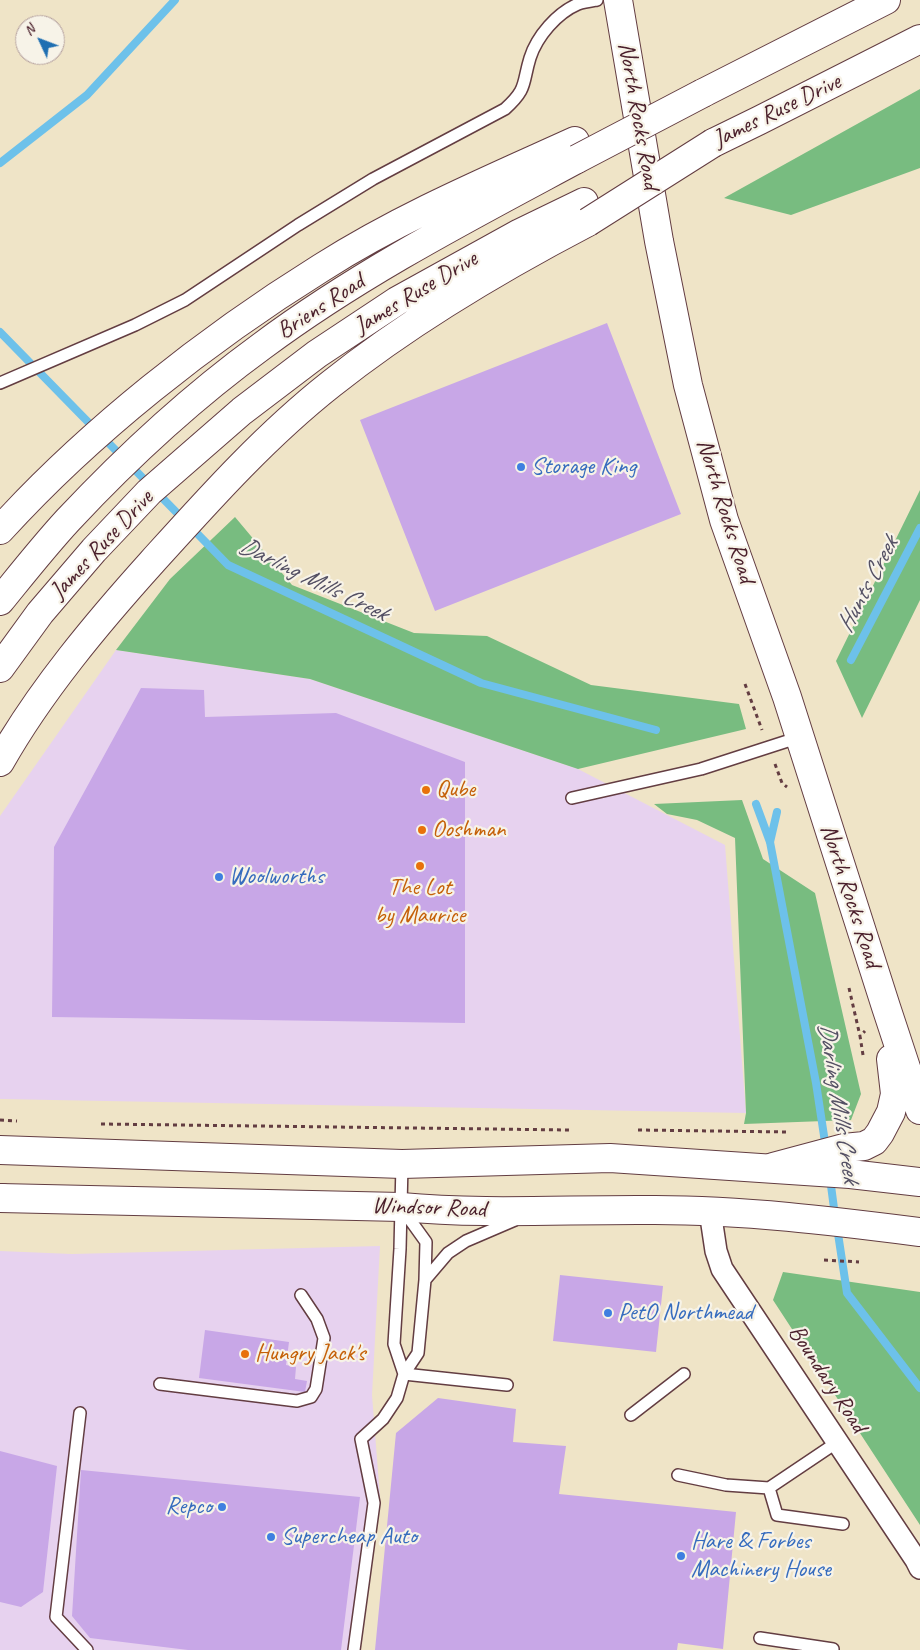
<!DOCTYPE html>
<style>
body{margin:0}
#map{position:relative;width:920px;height:1650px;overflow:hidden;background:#efe4c7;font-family:Caveat,sans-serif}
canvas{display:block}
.north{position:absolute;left:15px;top:15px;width:50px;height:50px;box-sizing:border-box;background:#f7f3e8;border:1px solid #b29e9c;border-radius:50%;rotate:313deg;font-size:14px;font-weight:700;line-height:20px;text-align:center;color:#4a1f2b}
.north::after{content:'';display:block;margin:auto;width:18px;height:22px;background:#1f6fb2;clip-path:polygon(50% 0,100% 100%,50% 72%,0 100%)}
</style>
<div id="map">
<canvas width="920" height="1650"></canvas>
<div class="north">N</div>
</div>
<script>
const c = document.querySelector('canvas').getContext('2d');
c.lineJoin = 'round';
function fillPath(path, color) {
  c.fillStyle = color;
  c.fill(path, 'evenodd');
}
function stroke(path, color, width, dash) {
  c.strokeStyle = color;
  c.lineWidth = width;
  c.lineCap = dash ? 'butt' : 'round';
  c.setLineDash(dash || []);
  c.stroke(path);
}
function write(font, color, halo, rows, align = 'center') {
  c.font = font + ' Caveat,sans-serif';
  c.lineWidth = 4.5;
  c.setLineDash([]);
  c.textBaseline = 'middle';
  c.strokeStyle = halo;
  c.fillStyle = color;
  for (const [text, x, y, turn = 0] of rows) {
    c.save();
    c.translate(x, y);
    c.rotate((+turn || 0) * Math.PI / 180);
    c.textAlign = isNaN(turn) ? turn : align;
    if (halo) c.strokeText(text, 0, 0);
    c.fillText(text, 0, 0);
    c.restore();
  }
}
const built = new Path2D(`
 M116,650L310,679L578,769L725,845L746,1113L0,1099V816Z
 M380,1246L372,1395L380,1497L359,1650H0V1251L72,1254Z`);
const forest = new Path2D(`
 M920,89V168L791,215L724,198Z
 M920,490V600L862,718L836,661Z
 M235,517L292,585L414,633L487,636L591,685L739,704L746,729L578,769L310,679L116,650L170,579Z
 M742,800L763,859L815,893L861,1094L851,1120L744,1124L746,1113L735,838L697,820L667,814L654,804Z
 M783,1272L920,1292V1525L773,1300Z`);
const stream = new Path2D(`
 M0,163L87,95L175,0
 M0,332L228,565L481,683L656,730
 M851,660L920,528
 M756,804L770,842L816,1083L826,1149
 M770,842L777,812
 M830,1178L835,1216
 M837,1227L847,1293L920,1388`);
const building = new Path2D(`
 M607,323L681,514L435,611L360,420Z
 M141,688L204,690L205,717L336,713L465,762V1023L52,1017L54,847Z
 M560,1275L663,1286L656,1352L553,1341Z
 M205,1330L289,1342L286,1365L296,1367L295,1379L307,1381L305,1392L199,1378Z
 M438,1398L516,1409L513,1442L566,1446L559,1494L736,1512L723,1649L678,1643L677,1650H375L396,1433Z
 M0,1451L57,1466L43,1592L21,1607L0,1602Z
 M81,1470L360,1497L341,1650H188L90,1638L72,1616Z`);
const path = new Path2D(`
 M745,684L762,730
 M775,764L782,783L787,787
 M849,988L860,1036
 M863,1055L860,1036L865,1031
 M0,1120L17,1121
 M101,1124L569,1130
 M638,1130L789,1132
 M824,1260L859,1262`);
const lane = new Path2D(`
 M0,383L135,325L185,300L298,225L373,179L505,109C528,88 522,84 530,58C537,36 557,13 578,4C584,2 591,1 597,0
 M572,798L701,769L800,737
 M402,1164L400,1249L394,1344L404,1374
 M425,1280L448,1253L466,1241L515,1220
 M404,1374L507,1385
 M160,1384L297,1401L311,1397L316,1389L324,1338L317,1319L301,1295
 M80,1413L56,1617L87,1650
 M631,1415L684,1374
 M678,1475L726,1485L769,1488L777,1515L843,1524
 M769,1488L836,1443
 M760,1638L833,1649
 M354,1650L374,1503L361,1439L383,1419L397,1398L404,1374L418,1353L425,1280L426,1242L403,1210`);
const street = new Path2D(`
 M710,1211L716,1251L722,1269L916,1560L920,1568`);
const secondary = new Path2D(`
 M618,0L659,241L688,385L724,520L787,697L886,1007L920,1110
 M773,1167L844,1148L864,1146L874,1141L880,1133L891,1112L895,1094L891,1059`);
const primary = new Path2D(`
 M0,1150L402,1164L610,1158L850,1174L920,1182
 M0,1198L401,1207C485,1215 571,1209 655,1210C744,1210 832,1221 920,1232`);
const highway = new Path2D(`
 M703,93L886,0
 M713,143L760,120L920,39
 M0,530C90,431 207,339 321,268C401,217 489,180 575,141
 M0,601C22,574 44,546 68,520C127,457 192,397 262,346C360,273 469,217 577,159
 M0,668L40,613L94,550L149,492L242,411L317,354L397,301L520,233L584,202
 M0,762C40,691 98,622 152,562C208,500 265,436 331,384C410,321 498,269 588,222
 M0,1198H2`);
const highwayBridge = new Path2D(`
 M577,159L703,93
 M588,222L713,143`);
const markers = [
 [521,467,5,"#3f7fe0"],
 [426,790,5,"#e8710a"],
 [422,830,5,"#e8710a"],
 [420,866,5,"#e8710a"],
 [219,877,5,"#3f7fe0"],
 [608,1313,5,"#3f7fe0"],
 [245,1354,5,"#e8710a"],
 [222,1507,5,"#3f7fe0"],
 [271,1537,5,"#3f7fe0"],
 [681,1556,5,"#3f7fe0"]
];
const streetNames = [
 ["James Ruse Drive",777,111,-26],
 ["North Rocks Road",638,116,80],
 ["James Ruse Drive",416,293,-31],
 ["Briens Road",321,307,-33],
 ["North Rocks Road",725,511,73],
 ["James Ruse Drive",102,545,-47],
 ["North Rocks Road",850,896,72],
 ["Windsor Road",429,1208,2],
 ["Boundary Road",827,1379,57]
];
const shopNames = [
 ["Storage King",531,467],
 ["Woolworths",229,877],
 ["PetO Northmead",618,1313],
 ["Repco",212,1507,"right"],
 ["Supercheap Auto",281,1537],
 ["Hare & Forbes",691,1542],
 ["Machinery House",691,1570]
];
const foodNames = [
 ["Qube",436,790],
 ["Ooshman",432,830],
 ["The Lot",420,888,"center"],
 ["by Maurice",420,916,"center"],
 ["Hungry Jack's",255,1354]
];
const waterNames = [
 ["Darling Mills Creek",313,580,26],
 ["Hunts Creek",868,585,-62],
 ["Darling Mills Creek",838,1103,81]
];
fillPath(built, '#e7d2ef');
fillPath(forest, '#78bc80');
stroke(stream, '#6dc1ea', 8);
fillPath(building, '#c8a7e7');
stroke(lane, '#633d42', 14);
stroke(street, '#633d42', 24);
stroke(secondary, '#633d42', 30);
stroke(primary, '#633d42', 30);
stroke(highway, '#633d42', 30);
stroke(path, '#633d42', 3, [4, 4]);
stroke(lane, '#fff', 11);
stroke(street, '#fff', 21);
stroke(secondary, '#fff', 28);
stroke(primary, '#fff', 28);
stroke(highway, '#fff', 28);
stroke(highwayBridge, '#633d42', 30, []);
stroke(highwayBridge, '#fff', 28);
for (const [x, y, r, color] of markers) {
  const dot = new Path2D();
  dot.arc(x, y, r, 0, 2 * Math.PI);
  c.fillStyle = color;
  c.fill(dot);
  stroke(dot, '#f7f3e8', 2);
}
write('24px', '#4a1f2b', '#f7f3e8', streetNames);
write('24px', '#366cbe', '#f7f3e8', shopNames, 'left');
write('24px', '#c56008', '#f7f3e8', foodNames, 'left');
write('italic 25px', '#545064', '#f7f3e8', waterNames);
</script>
